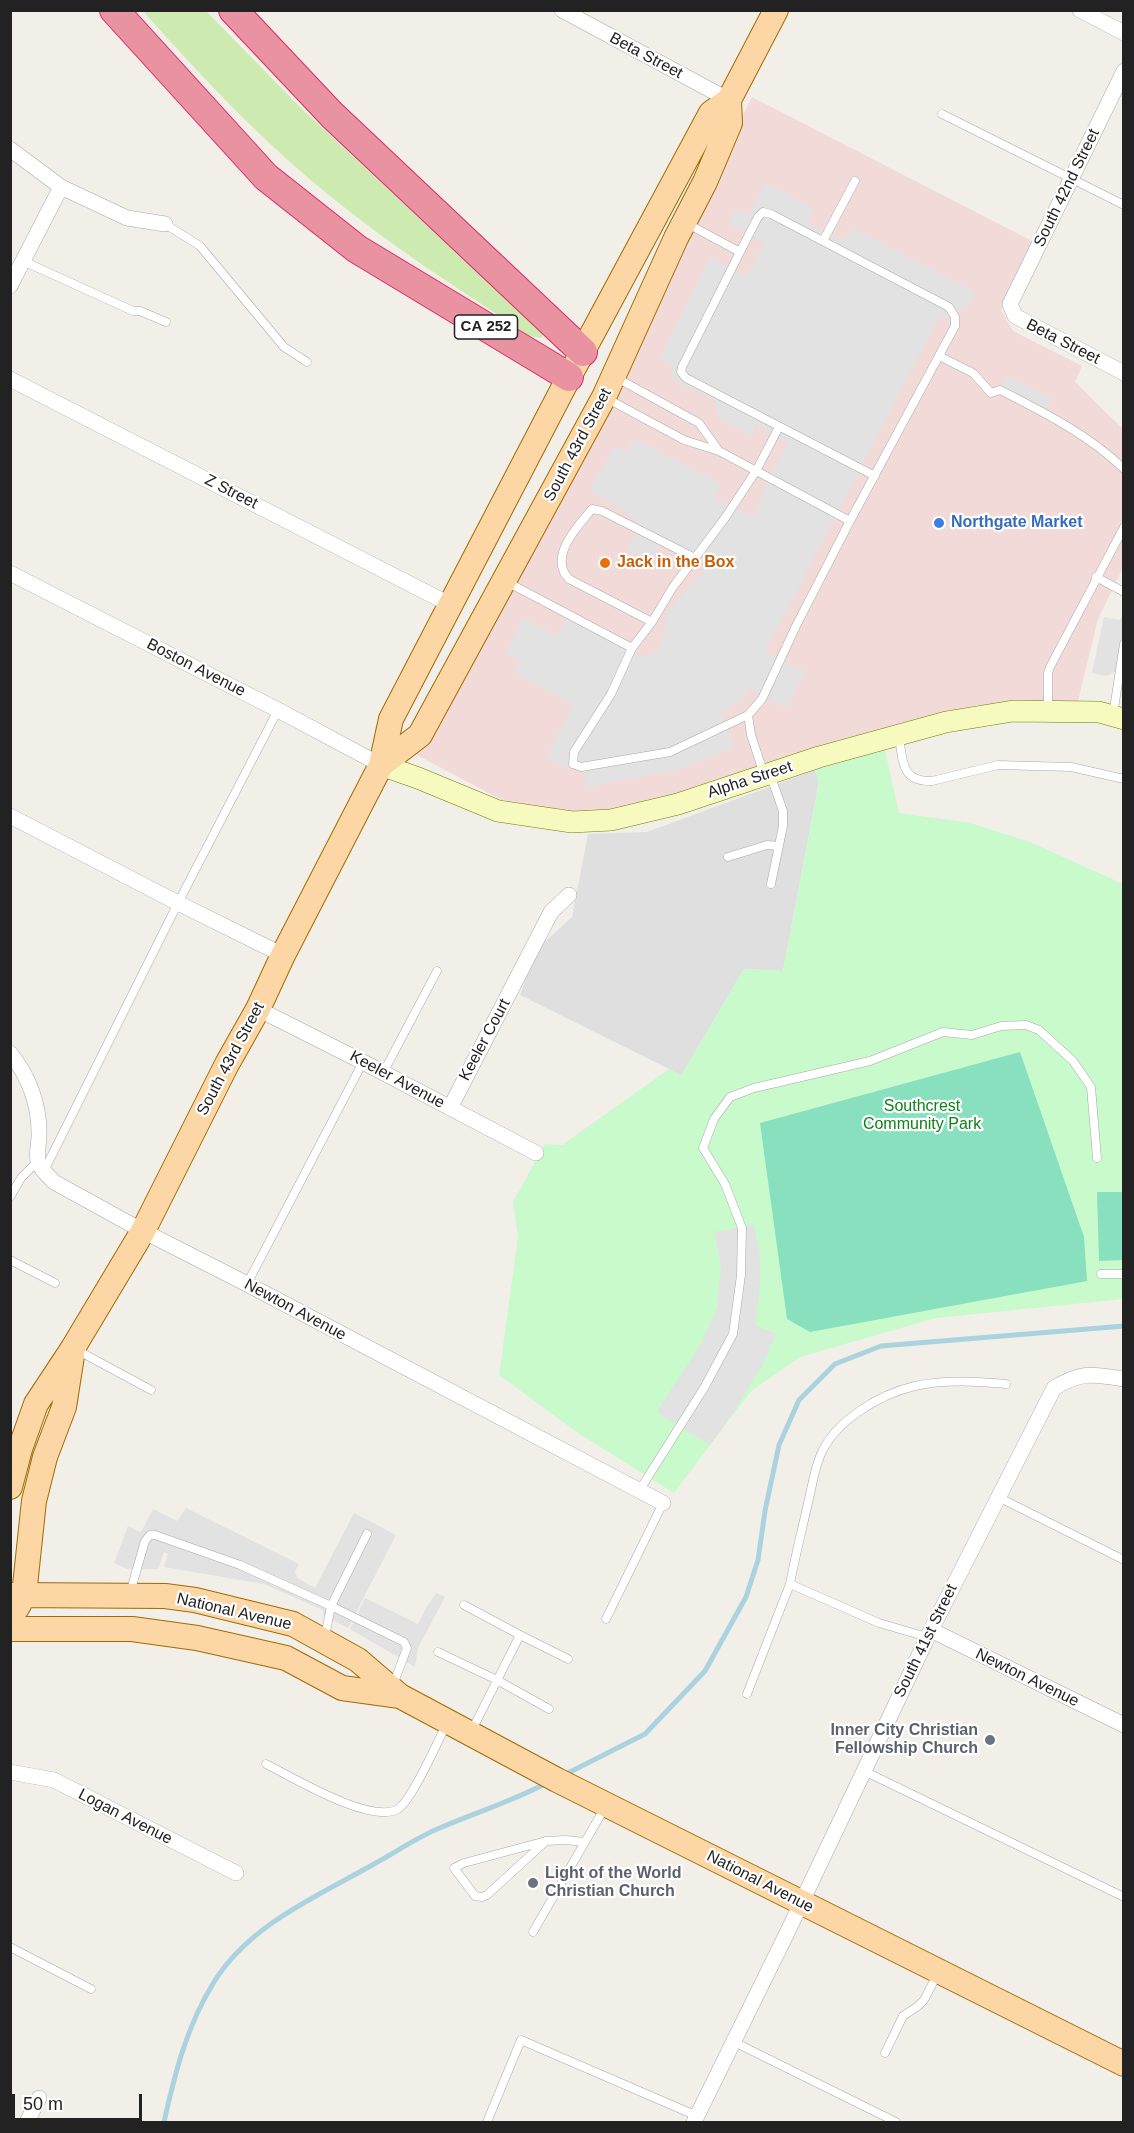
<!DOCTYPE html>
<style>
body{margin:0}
#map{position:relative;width:1134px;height:2133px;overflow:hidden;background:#f2efe9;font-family:Helvetica,sans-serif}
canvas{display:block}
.frame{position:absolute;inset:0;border:12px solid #222;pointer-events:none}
.scale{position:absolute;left:12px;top:2094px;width:130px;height:27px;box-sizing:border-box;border:3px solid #222;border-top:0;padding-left:8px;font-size:18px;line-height:21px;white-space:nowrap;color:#222;-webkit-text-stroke:4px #fff;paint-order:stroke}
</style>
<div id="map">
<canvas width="1134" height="2133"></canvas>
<div class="frame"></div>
<div class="scale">50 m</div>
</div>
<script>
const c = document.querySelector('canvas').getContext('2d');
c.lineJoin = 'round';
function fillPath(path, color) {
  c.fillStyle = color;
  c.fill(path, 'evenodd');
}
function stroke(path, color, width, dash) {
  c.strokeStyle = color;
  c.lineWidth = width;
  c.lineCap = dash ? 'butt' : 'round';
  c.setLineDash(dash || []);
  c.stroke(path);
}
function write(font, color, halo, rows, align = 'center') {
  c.font = font + ' Helvetica,sans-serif';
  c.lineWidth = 4.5;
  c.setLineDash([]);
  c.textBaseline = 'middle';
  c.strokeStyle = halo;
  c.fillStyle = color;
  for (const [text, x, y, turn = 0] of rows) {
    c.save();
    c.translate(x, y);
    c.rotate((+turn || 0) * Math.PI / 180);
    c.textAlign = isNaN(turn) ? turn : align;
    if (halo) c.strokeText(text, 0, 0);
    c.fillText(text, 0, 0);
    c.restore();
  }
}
const residential = new Path2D(`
 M815,770L819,782L783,971L744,969L681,1076L669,1069L520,995L536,950L572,917L588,834L647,832Z`);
const commercial = new Path2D(`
 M752,97L1032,241L1001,310L1013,331L1082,366L1075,382L1123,429V568L1098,619L1077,705H977L728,778L638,808L580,815L502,800L415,754Z`);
const grass = new Path2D(`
 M143,11H206L299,106L543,334L542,338L530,336C470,296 409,258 353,214C275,155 207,83 143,11Z`);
const park = new Path2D(`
 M885,750L899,813L971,823L1030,842L1123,884V1299L936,1318L800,1357L751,1391L674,1493L578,1433L499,1375L518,1237L513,1202L545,1144L562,1145L669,1069L681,1076L744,969L783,971L819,783L815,770Z`);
const pitch = new Path2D(`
 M1020,1052L1084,1237L1087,1281L810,1332L787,1319L760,1123Z
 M1097,1192H1123V1260L1099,1261Z`);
const parking = new Path2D(`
 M766,182L814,209L807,222L844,241L852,228L976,292L969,305L937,321L765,652L805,672L787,708L746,687V697L721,712L734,747L681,769L586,787L584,772L559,765L546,758L573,705L514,672L521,661L506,653L523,619L557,636L567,616L643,657L657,652L666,627V613L706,568L661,543L650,562L627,550L639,525L623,509L590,490L614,446L626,452L633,438L722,484L715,498L754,516L760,504L762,491L787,443L754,424L753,436L718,418L716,401L672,379L671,365L659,359L710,257L747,276L764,243L729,223L735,210L748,216Z
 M1007,376L1052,398L1045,413L1000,390Z
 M1123,614V668L1106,676L1092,673L1104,617L1120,620Z
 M754,1225L760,1254V1286L755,1325L776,1334L763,1364L734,1411L710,1445L658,1413L659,1408L698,1349L717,1309L721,1265L714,1232Z
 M186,1508L299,1564L295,1572L297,1578L315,1588L354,1513L396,1535L348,1628L323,1615V1610L264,1584L164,1567L168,1554L164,1552L158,1569H127L114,1563L128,1526L141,1532L153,1509L177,1521Z
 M436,1593L445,1597L418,1648L415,1667L350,1629L365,1598L418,1624L426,1608Z`);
const stream = new Path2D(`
 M564,1775L645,1734L705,1671L746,1597L758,1560L765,1511L779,1445L799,1400L835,1364L881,1346L1124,1326
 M164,2122C175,2073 187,2025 214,1982C250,1924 318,1896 374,1864C396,1852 419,1836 442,1827C478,1812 512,1801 547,1783`);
const lane = new Path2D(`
 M942,114L1124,205
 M686,223L740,252L758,217L763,212L771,214L949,307L955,317V326L850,521L796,626L762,699L748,715L751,735L764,774
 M165,224L200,246L284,347L307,362
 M823,241L855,181
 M740,252L682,367L681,372L686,378L875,476
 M23,261L133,311H140L166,322
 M939,356L973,373L991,393L1000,390C1043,412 1089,435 1124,469
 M615,377L699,423L719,451
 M606,398L684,440L719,451L850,521
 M1096,577L1124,592
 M507,582L632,648L611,694L574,752L573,764L581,767L670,752L748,715
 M652,622L569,579C548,557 577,527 592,509L602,511L695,558
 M632,648L652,622L673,587L725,518L756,471L779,427
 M1048,710V673L1050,667L1124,527
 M1113,715L1124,644
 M899,737C903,761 901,782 932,781L998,765L1071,767L1124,779
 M770,774L783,811V826L771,884
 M728,857L767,845L779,846
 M383,1073L437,971
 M44,1171L178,903L278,710
 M10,1197L21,1178L37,1162
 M10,1260L55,1283
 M1101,1274H1124
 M247,1284L363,1062
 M75,1349L151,1390
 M639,1491L704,1388L733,1334L741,1275L742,1228L725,1184L703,1148L714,1119L730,1097L754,1088L870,1061L943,1032L972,1035L1001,1026L1026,1025L1039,1030L1073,1061L1091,1087L1097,1158
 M998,1497L1124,1560
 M790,1584C795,1557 802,1530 808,1503C812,1487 814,1470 821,1454C835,1421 880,1394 915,1386C944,1379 977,1381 1006,1384
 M130,1593L145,1541L150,1535H155L240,1565L331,1606L404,1642L407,1648L393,1685
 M464,1605L520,1635
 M606,1619L663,1503
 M325,1637L331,1606L367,1534
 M438,1652L497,1680L549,1709
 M747,1694L790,1584L879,1623L927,1637
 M471,1732L520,1635L568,1659
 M266,1764C292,1777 371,1825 398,1809C412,1800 437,1743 446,1725
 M864,1771L1124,1897
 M546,1841L464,1863L454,1868L475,1896L482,1897L487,1895L546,1841L566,1840L584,1842
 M533,1932L604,1809
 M10,1947L91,1989
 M734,2042L896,2122
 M885,2053L903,2016L918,2006L924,2000L938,1973
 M487,2122L521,2040L697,2116`);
const street = new Path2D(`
 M562,10L729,100
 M1080,10L1124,33
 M1124,71L1010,304L1015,316L1124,373
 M10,149L61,187L127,218L165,224
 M10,286L61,187
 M10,379L451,605
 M10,573L278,710L381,765
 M10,816L178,903L283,955
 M258,1009L363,1062L536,1153
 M10,1053C28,1075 39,1103 39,1132C40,1141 35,1156 39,1164C42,1171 49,1176 54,1182L143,1231L247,1284L663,1503
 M450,1108L551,912L569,895
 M931,1630L1124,1725
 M10,1772L54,1780L236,1873
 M27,2122L39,2098
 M694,2122L787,1933L931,1630L1054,1388C1082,1371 1092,1374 1124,1379`);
const secondary = new Path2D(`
 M381,765L418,778L498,811L572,822L611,820L678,804L819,757L946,722L1013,711L1099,712L1124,719`);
const primary = new Path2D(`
 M381,765L420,735L604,397L676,238L705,182L730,123L729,100
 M10,1487L20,1449L36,1404L73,1348L143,1231L227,1064L258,1009L283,955L381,765L391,719L569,377L711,113L729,100L776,10
 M10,1595L165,1596L195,1600L293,1624L358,1660L400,1696L557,1780L1124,2064
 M17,1608L24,1595L34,1501L45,1457L64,1407L72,1356
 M10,1629H132L197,1638L286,1658L342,1688L400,1696`);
const highway = new Path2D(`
 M114,10L266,177L357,249L569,377
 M233,10L332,115L583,352`);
const markers = [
 [939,523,6,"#3f7fe0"],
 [605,563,6,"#e8710a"],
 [990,1740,6,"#6b7280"],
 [533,1883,6,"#6b7280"]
];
const shields = [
 [486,327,63]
];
const shieldNames = [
 ["CA 252",486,327]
];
const streetNames = [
 ["Beta Street",646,56,28],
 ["South 42nd Street",1067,188,-64],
 ["Beta Street",1063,342,27],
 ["South 43rd Street",578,445,-62],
 ["Z Street",231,492,27],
 ["Boston Avenue",196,668,27],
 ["Alpha Street",750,780,-18],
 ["Keeler Court",485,1040,-62],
 ["South 43rd Street",231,1059,-62],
 ["Keeler Avenue",397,1080,28],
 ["Newton Avenue",295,1310,28],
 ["National Avenue",234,1612,13],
 ["South 41st Street",926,1641,-64],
 ["Newton Avenue",1027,1678,26],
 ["Logan Avenue",125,1817,27],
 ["National Avenue",760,1882,27]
];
const shopNames = [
 ["Northgate Market",951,523]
];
const foodNames = [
 ["Jack in the Box",617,563]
];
const parkNames = [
 ["Southcrest",922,1107],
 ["Community Park",922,1125]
];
const worshipNames = [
 ["Inner City Christian",978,1731],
 ["Fellowship Church",978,1749],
 ["Light of the World",545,1874,"left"],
 ["Christian Church",545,1892,"left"]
];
fillPath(residential, '#e0dfdf');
fillPath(commercial, '#f2dad9');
fillPath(grass, '#cdebb0');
fillPath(park, '#c8facc');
fillPath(pitch, '#88e0be');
fillPath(parking, '#e2e2e2');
stroke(stream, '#aad3df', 5);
stroke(lane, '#a9a9a9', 9);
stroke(street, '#a9a9a9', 16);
stroke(secondary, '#707d05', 22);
stroke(primary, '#a06b00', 26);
stroke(highway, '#dc2a67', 30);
stroke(lane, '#fff', 8);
stroke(street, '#fff', 15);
stroke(secondary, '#f7fabf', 21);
stroke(primary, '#fcd6a4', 24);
stroke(highway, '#e892a2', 28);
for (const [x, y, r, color] of markers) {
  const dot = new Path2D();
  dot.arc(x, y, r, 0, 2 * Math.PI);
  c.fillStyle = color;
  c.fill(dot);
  stroke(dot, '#fff', 2);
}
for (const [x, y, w] of shields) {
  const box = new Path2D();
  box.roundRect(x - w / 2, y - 12, w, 24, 4.5);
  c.fillStyle = '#fff';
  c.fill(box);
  stroke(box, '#222', 1.5);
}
write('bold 15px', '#222', null, shieldNames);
write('16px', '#222', '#fff', streetNames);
write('bold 16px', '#366cbe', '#fff', shopNames, 'left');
write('bold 16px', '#c56008', '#fff', foodNames, 'left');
write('16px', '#0c8416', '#fff', parkNames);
write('bold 16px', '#5b616d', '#fff', worshipNames, 'right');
</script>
